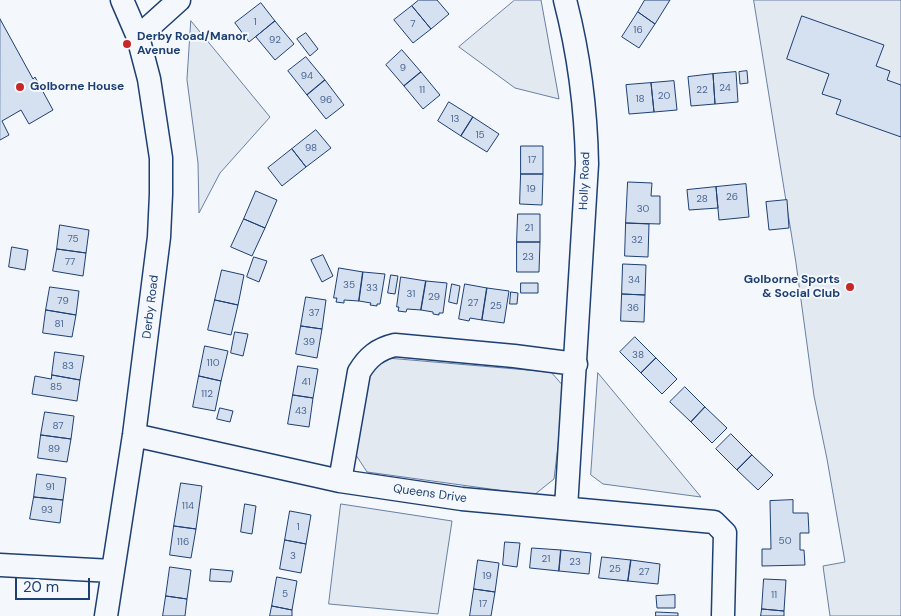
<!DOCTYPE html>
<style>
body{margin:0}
#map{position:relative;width:901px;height:616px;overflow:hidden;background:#f4f7fb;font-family:"DM Sans",sans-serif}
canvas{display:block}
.scale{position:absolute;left:15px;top:578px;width:75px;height:22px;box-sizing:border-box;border:2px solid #1d3f73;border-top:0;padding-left:6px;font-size:15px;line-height:18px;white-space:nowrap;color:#1d3f73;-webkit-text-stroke:4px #f4f7fb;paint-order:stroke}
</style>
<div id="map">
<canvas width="901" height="616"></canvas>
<div class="scale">20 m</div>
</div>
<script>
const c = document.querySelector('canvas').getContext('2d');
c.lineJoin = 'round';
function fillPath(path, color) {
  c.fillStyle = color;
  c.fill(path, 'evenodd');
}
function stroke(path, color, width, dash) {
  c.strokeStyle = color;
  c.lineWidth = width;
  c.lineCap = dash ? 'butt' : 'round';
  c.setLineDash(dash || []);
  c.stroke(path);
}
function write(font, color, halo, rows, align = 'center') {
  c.font = font + ' "DM Sans",sans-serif';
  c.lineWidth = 4;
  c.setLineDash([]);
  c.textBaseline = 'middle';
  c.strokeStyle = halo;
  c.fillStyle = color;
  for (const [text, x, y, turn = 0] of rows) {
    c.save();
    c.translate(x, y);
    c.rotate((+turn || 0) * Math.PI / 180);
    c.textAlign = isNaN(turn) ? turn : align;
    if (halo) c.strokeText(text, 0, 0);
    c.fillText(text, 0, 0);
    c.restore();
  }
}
const green = new Path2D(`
 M515,0H541L559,99L515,88L459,47Z
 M754,0H901V616H830L823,566L845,562L827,459L814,396L796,263Z
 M191,21L270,117L220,173L199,213L198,163L187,80Z
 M387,358L551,372L565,388L554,479L534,495L367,472L354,452L368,372Z
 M598,373L701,497L603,484L591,475Z
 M341,504L452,521L438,614L329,604Z`);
const building = new Path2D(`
 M419,0H437L449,14L431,29L412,6Z
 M645,0H670L655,24L638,12Z
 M261,3L275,21L249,42L235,23Z
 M412,6L431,29L413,43L394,20Z
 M638,12L655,24L639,48L622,37Z
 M802,16L884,45L876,66L890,71L887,80L901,85V137L836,114L841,100L822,94L829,74L787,59Z
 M0,19L33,79L35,77L53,110L29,124L21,110L2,121L9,135L0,140Z
 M275,21L294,44L275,60L256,37Z
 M306,33L318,49L310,56L297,39Z
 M402,50L421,72L404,86L386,65Z
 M306,57L325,80L307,95L288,71Z
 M747,71L748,83L740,84L739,72Z
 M421,72L440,95L423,109L404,86Z
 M736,72L738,102L715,104L713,74Z
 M713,74L715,104L691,106L688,77Z
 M325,80L344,105L326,119L307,95Z
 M674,81L677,110L654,112L651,83Z
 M651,83L654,112L629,114L626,85Z
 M449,102L473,117L461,136L438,121Z
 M473,117L499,134L487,152L461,136Z
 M316,130L331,148L306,167L292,149Z
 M521,146H543V174H521Z
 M292,149L306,167L282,186L268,168Z
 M521,174H543L542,205L520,204Z
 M628,182L652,183L651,196H660V224L626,223Z
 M746,184L749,217L719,220L716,187Z
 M716,187L718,208L689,210L687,190Z
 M256,191L277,200L265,228L244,219Z
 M787,200L789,228L769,230L766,202Z
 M518,214H540V242H517Z
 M244,219L265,228L252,256L231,247Z
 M626,223L649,224L648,257L625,256Z
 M60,225L89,230L86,253L57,249Z
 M517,242H540L539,272H517Z
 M12,247L28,250L25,270L9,267Z
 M57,249L86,253L83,276L53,271Z
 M323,255L333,276L322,282L311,260Z
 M254,257L267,261L259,282L247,277Z
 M623,264L646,265L645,295L622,294Z
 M339,268L363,272L359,301L344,300V303L336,302L337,298H334Z
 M222,270L244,275L238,305L215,300Z
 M363,272L385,274L380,304H377V306L370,305L371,303L359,301Z
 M391,275L398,276L395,294L388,293Z
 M401,277L426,281L421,310L407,309L406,312L398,311L399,307H397Z
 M426,281L447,283L443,313H439V315L433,314V312L421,310Z
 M521,283H538V293H521Z
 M452,284L460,286L457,304L449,302Z
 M465,284L487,288L482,320L470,318L469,321L459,319Z
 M50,287L79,291L76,315L46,310Z
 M487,288L509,291L504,323L482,320Z
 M511,292L518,293L517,304H510Z
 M622,294L645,295L644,322L621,321Z
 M306,297L326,300L322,329L301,326Z
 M215,300L238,305L231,335L208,330Z
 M46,310L76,315L72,337L43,333Z
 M301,326L322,329L317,358L296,354Z
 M235,332L248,334L243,356L231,353Z
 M635,337L656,358L641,373L620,352Z
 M205,346L228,351L221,381L199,376Z
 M55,352L84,356L80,380L52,375Z
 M656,358L677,379L662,394L641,373Z
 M298,366L318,369L313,398L293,395Z
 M52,375L80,380L77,401L32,394L35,376L51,379Z
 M199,376L221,381L215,411L193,407Z
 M685,387L705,407L691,422L670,402Z
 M293,395L313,398L309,427L288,424Z
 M705,407L727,428L712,443L691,422Z
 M220,408L233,411L230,422L217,419Z
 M45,412L74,416L71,439L41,435Z
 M731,434L752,455L737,470L716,449Z
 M41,435L71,439L67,462L38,458Z
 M752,455L773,475L758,490L737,470Z
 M37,474L66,478L63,500L34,497Z
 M181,483L202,486L196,529L174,526Z
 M34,497L63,500L60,523L30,519Z
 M793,500V513H808L809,533H800V550H804L805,565L762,566V549H771L770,501Z
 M245,504L256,506L252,534L241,532Z
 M290,511L311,515L306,544L285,540Z
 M174,526L196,529L191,558L170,555Z
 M285,540L306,544L301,573L280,569Z
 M505,542L520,543L517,567L503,565Z
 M532,548L561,550L559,571L530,568Z
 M561,550L591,553L589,574L559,571Z
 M602,557L631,560L628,581L599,578Z
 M478,560L499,563L495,592L474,589Z
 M631,560L660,564L658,584L628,581Z
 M170,567L191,570L187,599L166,596Z
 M211,569L233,571L231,582L210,581Z
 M277,577L297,581L292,610L272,606Z
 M764,579L786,580L784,611L762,609Z
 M474,589L495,592L491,616H470Z
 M675,595V608H657L656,596Z
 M166,596L187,599L185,616H163Z
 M272,606L292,610V616H270Z
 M762,609L784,611V616H761Z
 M656,612L678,613V616H656Z`);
const street = new Path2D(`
 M565,0C579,54 586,108 587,164L566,508
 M138,37L179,0
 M134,435L340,481L462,499L714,522L725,533L723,616
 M340,481L359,372C368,357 378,349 395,345L514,356L576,364
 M0,565L112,571
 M106,616L134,435L159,237L161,194V158L149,79L138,37L122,0`);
const markers = [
 [127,44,5,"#c62828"],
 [20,87,5,"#c62828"],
 [850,287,5,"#c62828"]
];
const numberNames = [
 ["1",255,22],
 ["7",413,24],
 ["16",638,30],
 ["92",275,40],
 ["9",403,68],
 ["94",307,76],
 ["24",725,88],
 ["11",422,90],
 ["22",702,90],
 ["20",664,96],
 ["18",640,99],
 ["96",326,100],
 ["13",455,119],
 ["15",480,135],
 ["98",311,148],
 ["17",532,160],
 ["19",531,189],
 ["26",732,197],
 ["28",702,199],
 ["30",643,209],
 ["21",529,228],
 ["75",73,239],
 ["32",637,240],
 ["23",528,257],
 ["77",70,262],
 ["34",634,280],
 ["35",349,285],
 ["33",372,288],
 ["31",411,294],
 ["29",434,297],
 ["79",63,301],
 ["27",473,303],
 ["25",496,306],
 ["36",633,308],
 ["37",314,313],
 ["81",59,324],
 ["39",309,342],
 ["38",638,355],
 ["110",213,363],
 ["83",68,366],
 ["41",306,382],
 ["85",56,387],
 ["112",207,394],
 ["43",301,411],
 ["87",58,426],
 ["89",54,449],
 ["91",50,487],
 ["114",188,506],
 ["93",47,510],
 ["1",298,527],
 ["50",785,541],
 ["116",183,542],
 ["3",293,556],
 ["21",546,559],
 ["23",575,562],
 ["25",615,569],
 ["27",644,572],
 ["19",487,576],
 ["5",285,594],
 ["11",774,595],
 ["17",483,604]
];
const poiNames = [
 ["Derby Road/Manor",137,37],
 ["Avenue",137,51],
 ["Golborne House",30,87],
 ["Golborne Sports",840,280,"right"],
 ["& Social Club",840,294,"right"]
];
const streetNames = [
 ["Holly Road",585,181,-88],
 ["Derby Road",151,307,-83],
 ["Queens Drive",430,494,8]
];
fillPath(green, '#e3e9f0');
stroke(green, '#687fa3', 1);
fillPath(building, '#d5e0f0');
stroke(building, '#1d3f73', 1);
stroke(street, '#1d3f73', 25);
stroke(street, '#f4f7fb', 22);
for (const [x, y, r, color] of markers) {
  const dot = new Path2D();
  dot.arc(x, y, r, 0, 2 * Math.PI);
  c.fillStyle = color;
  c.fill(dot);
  stroke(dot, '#f4f7fb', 2);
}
write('10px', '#4b6792', null, numberNames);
write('bold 12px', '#1d3f73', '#f4f7fb', poiNames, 'left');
write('12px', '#1d3f73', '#f4f7fb', streetNames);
</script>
